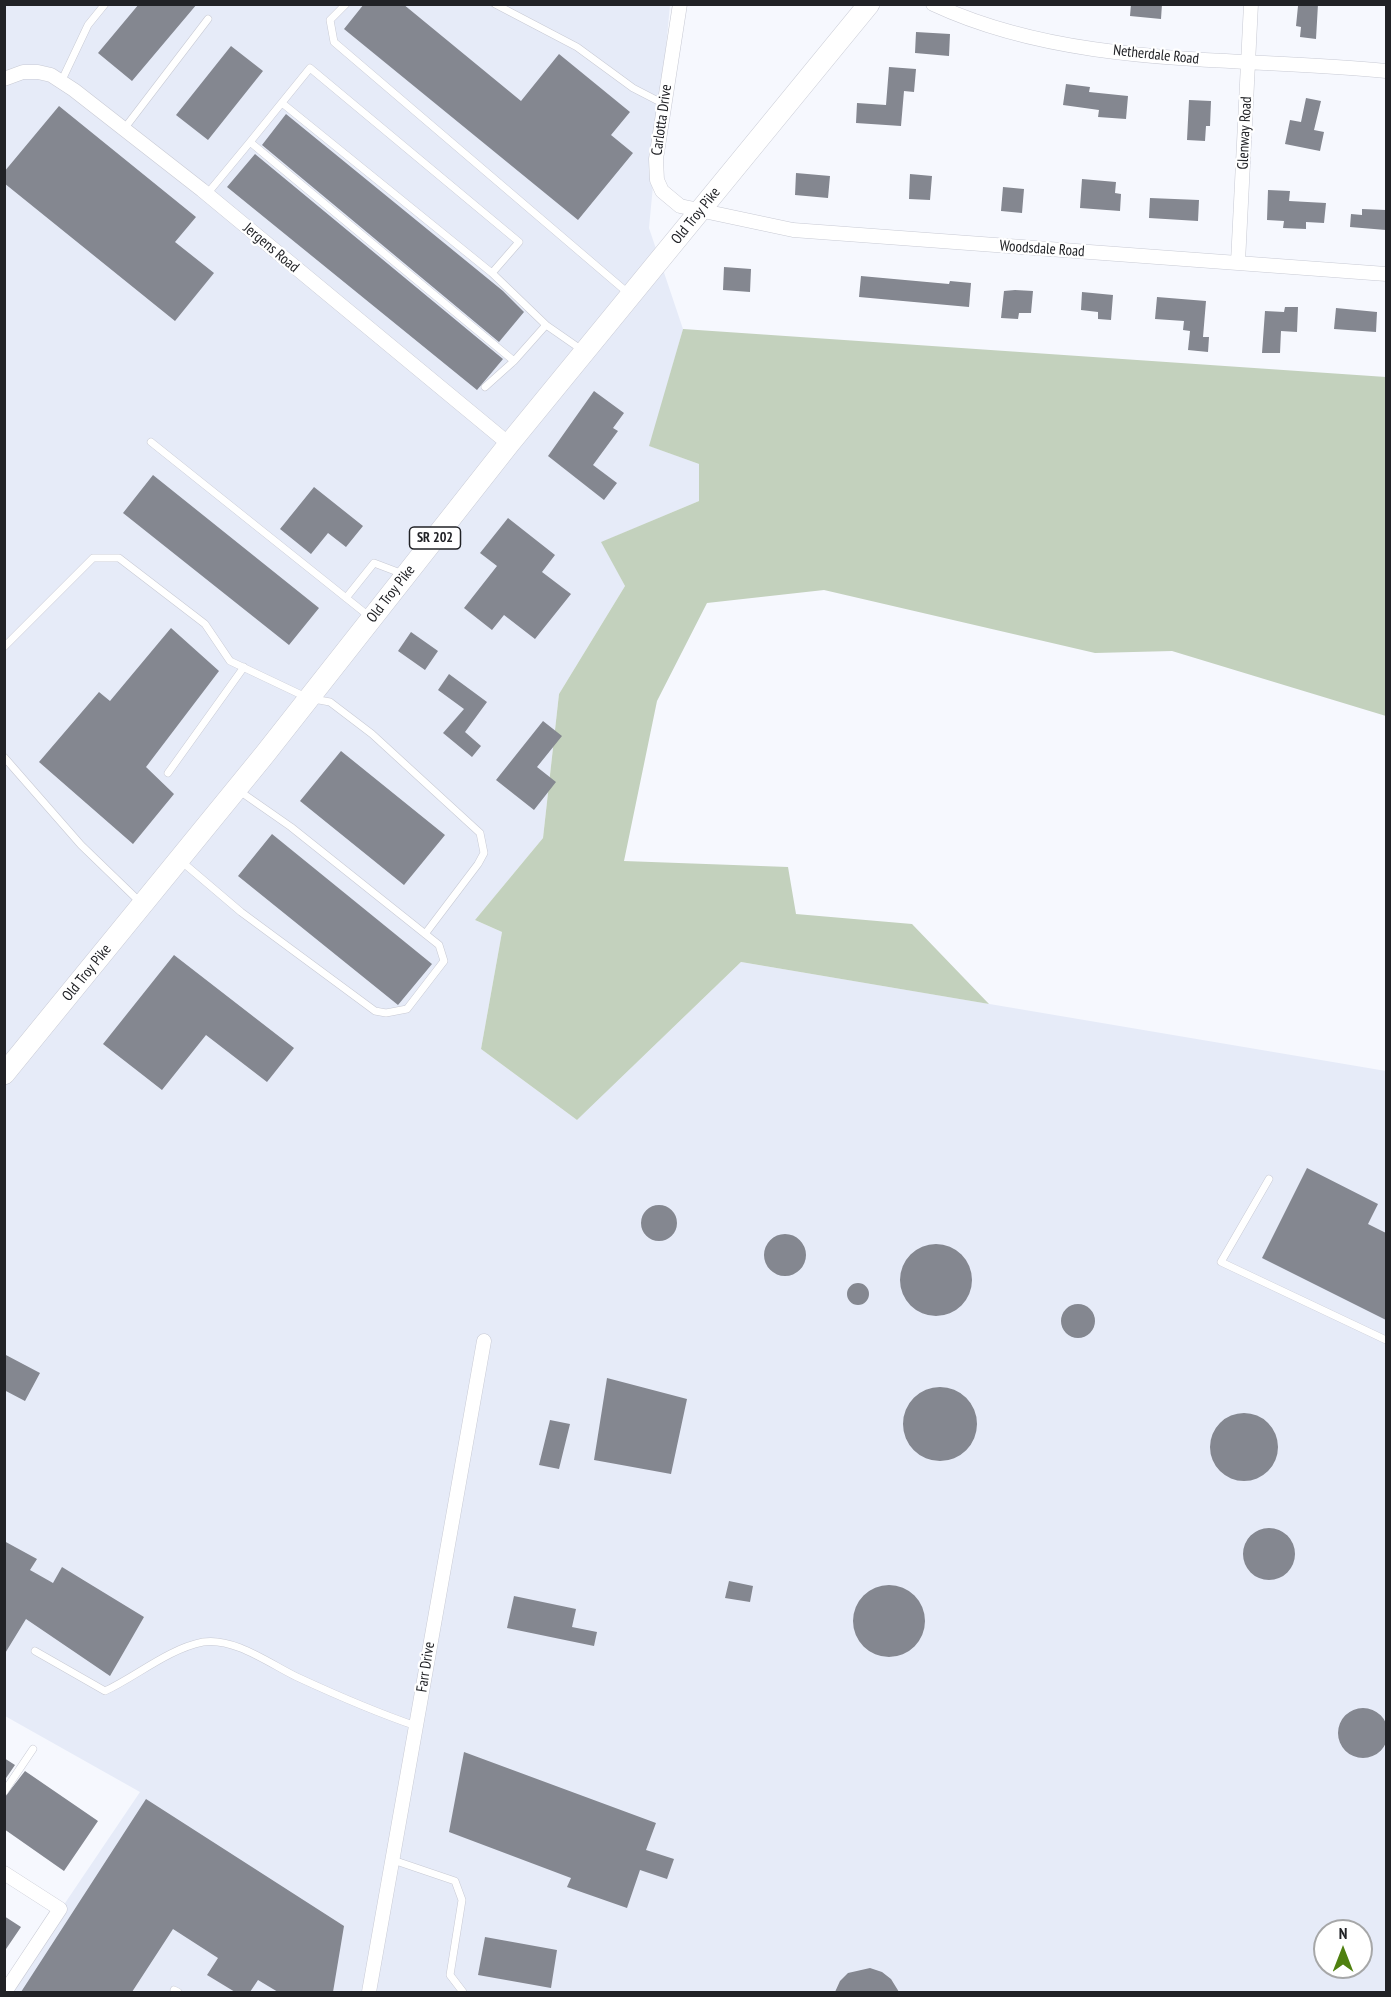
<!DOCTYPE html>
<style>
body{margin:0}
#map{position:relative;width:1391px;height:1997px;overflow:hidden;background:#f6f8fe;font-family:"PT Sans Narrow",sans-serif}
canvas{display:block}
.frame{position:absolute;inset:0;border:6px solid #212226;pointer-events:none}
.north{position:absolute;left:1313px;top:1919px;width:60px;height:60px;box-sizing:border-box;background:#fff;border:2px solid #a6a7a8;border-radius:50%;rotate:0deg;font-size:16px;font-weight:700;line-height:24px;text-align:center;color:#212226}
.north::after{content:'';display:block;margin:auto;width:21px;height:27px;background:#4f8010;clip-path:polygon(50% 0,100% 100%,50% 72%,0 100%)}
</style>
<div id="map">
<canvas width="1391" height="1997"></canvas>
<div class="frame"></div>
<div class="north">N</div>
</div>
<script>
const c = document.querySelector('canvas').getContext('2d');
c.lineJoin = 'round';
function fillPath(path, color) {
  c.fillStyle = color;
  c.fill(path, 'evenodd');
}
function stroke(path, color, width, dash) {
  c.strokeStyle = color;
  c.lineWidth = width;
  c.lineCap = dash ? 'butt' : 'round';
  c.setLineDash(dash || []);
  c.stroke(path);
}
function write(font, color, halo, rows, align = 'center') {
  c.font = font + ' "PT Sans Narrow",sans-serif';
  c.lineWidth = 4.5;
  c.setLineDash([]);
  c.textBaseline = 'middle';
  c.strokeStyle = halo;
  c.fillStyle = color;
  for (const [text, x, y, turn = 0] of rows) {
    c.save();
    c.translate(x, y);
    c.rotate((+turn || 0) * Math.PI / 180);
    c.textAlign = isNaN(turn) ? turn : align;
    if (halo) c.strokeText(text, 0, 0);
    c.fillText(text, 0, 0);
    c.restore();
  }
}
const built = new Path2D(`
 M5,5H670L649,228L683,329L650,446L699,464V501L602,542L625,586L559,694L543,838L475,920L502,932L481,1049L577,1120L741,962L1386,1071V1992H5L140,1792L5,1716ZM1325,1931H1361V1967H1325Z`);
const green = new Path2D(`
 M683,329L1386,377V716L1172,651L1095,653L824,590L707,603L657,701L624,861L788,867L796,914L912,924L989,1004L741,962L577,1120L481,1049L502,932L475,920L543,838L559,694L625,586L601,542L699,501V464L649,446Z`);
const building = new Path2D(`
 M139,4H197L132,81L98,53Z
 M364,4H403L521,101L559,54L630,112L611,135L633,153L578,220L344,29Z
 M1131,4H1162L1161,19L1130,16Z
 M1301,4H1318L1316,39L1300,37L1301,27L1296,26L1298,6Z
 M916,32L950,34L949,56L915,53Z
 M231,46L263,71L208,140L176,115Z
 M889,67L916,69L914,92L904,91L901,126L856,123L857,103L886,105Z
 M1066,84L1090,87L1089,92L1128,96L1126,119L1098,117L1099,110L1063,105Z
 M1306,98L1321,101L1314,130L1324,132L1320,151L1285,144L1290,120L1301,122Z
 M1189,100L1211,101L1210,126H1206L1205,141L1187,140Z
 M59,106L196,217L175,242L214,273L175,321L4,183V172Z
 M286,114L503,291L524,312L499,342L262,145Z
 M255,154L503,359L477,390L227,187Z
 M796,173L830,176L828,198L795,195Z
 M910,174L932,176L930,200L909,199Z
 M1082,179L1116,182L1115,193L1121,194L1120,211L1080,208Z
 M1003,187L1024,189L1022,213L1001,211Z
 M1268,190L1290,191L1289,201L1326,203L1324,223L1306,222V229L1283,228L1284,221L1267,220Z
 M1150,198L1199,200L1198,221L1149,218Z
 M1362,209L1386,210V230L1350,227L1351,214L1362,215Z
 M724,267L751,269L750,292L723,290Z
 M861,276L949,284L950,281L971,283L969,307L859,297Z
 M1015,290L1033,291L1031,313H1019L1018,319L1001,318L1004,291Z
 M1082,292L1113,295L1111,320L1098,319V312L1081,310Z
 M1157,297L1206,301L1203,337H1209L1208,352L1188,350L1190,331L1183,330L1184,321L1155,319Z
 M1285,307H1298L1297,332L1281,331L1280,353H1262L1265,311L1284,312Z
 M1336,308L1377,312L1376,332L1334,329Z
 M594,391L624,413L613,428L618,431L593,465L617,483L604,500L548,456Z
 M153,475L319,608L289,645L123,513Z
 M314,487L363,526L346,547L328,533L311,554L280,529Z
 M508,518L555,555L542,572L571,594L535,639L504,615L492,630L464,608L497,566L480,553Z
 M171,628L219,671L146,767L174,794L133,844L39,762L99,692L110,701Z
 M411,632L438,651L425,670L398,651Z
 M449,674L487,702L465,732L481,746L472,757L443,733L464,709L438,690Z
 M543,721L562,736L537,767L556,782L534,810L496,780Z
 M341,751L445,835L404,885L300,801Z
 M272,834L432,964L398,1005L238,876Z
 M174,955L294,1048L267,1082L206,1035L162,1090L103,1044Z
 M1307,1168L1378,1204L1368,1224L1386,1233V1320L1262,1258Z
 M641 1223a18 18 0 1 1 36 0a18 18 0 1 1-36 0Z
 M764 1255a21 21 0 1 1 42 0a21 21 0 1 1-42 0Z
 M900 1280a36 36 0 1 1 72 0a36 36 0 1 1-72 0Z
 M847 1294a11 11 0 1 1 22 0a11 11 0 1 1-22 0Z
 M1061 1321a17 17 0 1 1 34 0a17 17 0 1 1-34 0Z
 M4,1354L40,1373L25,1401L4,1390Z
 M607,1378L687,1399L671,1474L594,1460Z
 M903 1424a37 37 0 1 1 74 0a37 37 0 1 1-74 0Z
 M1210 1447a34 34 0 1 1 68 0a34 34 0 1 1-68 0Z
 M550,1420L570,1424L559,1469L539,1465Z
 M1243 1554a26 26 0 1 1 52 0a26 26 0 1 1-52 0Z
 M4,1541L37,1559L30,1570L53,1583L62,1567L144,1617L110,1676L26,1619L4,1655Z
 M729,1581L753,1586L750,1602L725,1598Z
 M853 1621a36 36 0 1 1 72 0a36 36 0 1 1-72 0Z
 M514,1596L576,1609L572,1627L597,1632L594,1646L507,1628Z
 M1338 1733a25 25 0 1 1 50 0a25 25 0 1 1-50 0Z
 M464,1752L656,1823L646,1850L674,1859L667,1879L640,1870L627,1908L567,1887L571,1878L449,1832Z
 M4,1758L15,1765L4,1781Z
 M25,1771L98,1821L64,1871L4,1829V1798Z
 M146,1799L344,1926L333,1992H278L258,1980L250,1992H235L207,1975L218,1958L173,1929L132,1992H21Z
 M4,1916L21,1927L4,1952Z
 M485,1937L557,1950L551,1988L478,1975Z
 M870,1968L882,1972L891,1979L899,1992H835L840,1981L848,1973Z`);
const lane = new Path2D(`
 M346,4L330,20L334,42L628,293
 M495,4L577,47L633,88L664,104
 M61,82L88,25L105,4
 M282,103L492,273L519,242L310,68L250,142L514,361L546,325L582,350
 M124,129L208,19
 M207,194L250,142
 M492,273L546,325
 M485,387L514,361
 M151,442L370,617
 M346,598L374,563L403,574
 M4,647L93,558H119L205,624L230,661L308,698L330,702L372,734L480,833L484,853L478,864L425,934
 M4,757L81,845L140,902
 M168,773L244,667
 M181,861L241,912L375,1011L386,1013L407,1009L444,961L439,945L291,827L238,790
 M1269,1179L1221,1262L1386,1340
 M35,1651L105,1691C137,1676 168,1649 203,1642C234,1637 270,1664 297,1677C336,1695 375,1712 416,1726
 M4,1792L33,1749
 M393,1860L455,1881L462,1900L450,1975L463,1992
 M174,1990L178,1992`);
const street = new Path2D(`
 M680,4L656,159L657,180L662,191L680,206L793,230L1386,274
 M933,4C1072,69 1237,56 1386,71
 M4,79L23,72H38L51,75L74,90L202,190L509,444
 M1238,262L1251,4
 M4,1873L60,1909L5,1992
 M369,1992L484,1341`);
const primary = new Path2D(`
 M4,1074L265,754L509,444L869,4`);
const shields = [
 [435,538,51]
];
const shieldNames = [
 ["SR 202",435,538]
];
const streetNames = [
 ["Netherdale Road",1156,55,6],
 ["Carlotta Drive",662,120,-82],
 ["Glenway Road",1245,133,-87],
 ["Old Troy Pike",696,216,-51],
 ["Jergens Road",271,248,40],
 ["Woodsdale Road",1042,249,4],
 ["Old Troy Pike",391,594,-52],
 ["Old Troy Pike",87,973,-51],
 ["Farr Drive",426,1667,-81]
];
fillPath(built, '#e6ebf8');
fillPath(green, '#c3d1bd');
fillPath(building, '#848790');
stroke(lane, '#c8cad4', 8);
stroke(street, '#c8cad4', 15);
stroke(primary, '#c8cad4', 22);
stroke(lane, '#fff', 7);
stroke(street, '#fff', 14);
stroke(primary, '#fff', 21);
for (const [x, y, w] of shields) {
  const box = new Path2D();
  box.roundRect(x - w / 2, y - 11, w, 22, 4.5);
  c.fillStyle = '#fff';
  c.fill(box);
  stroke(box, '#212226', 1.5);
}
write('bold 14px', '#212226', null, shieldNames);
write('15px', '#212226', '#fff', streetNames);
</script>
